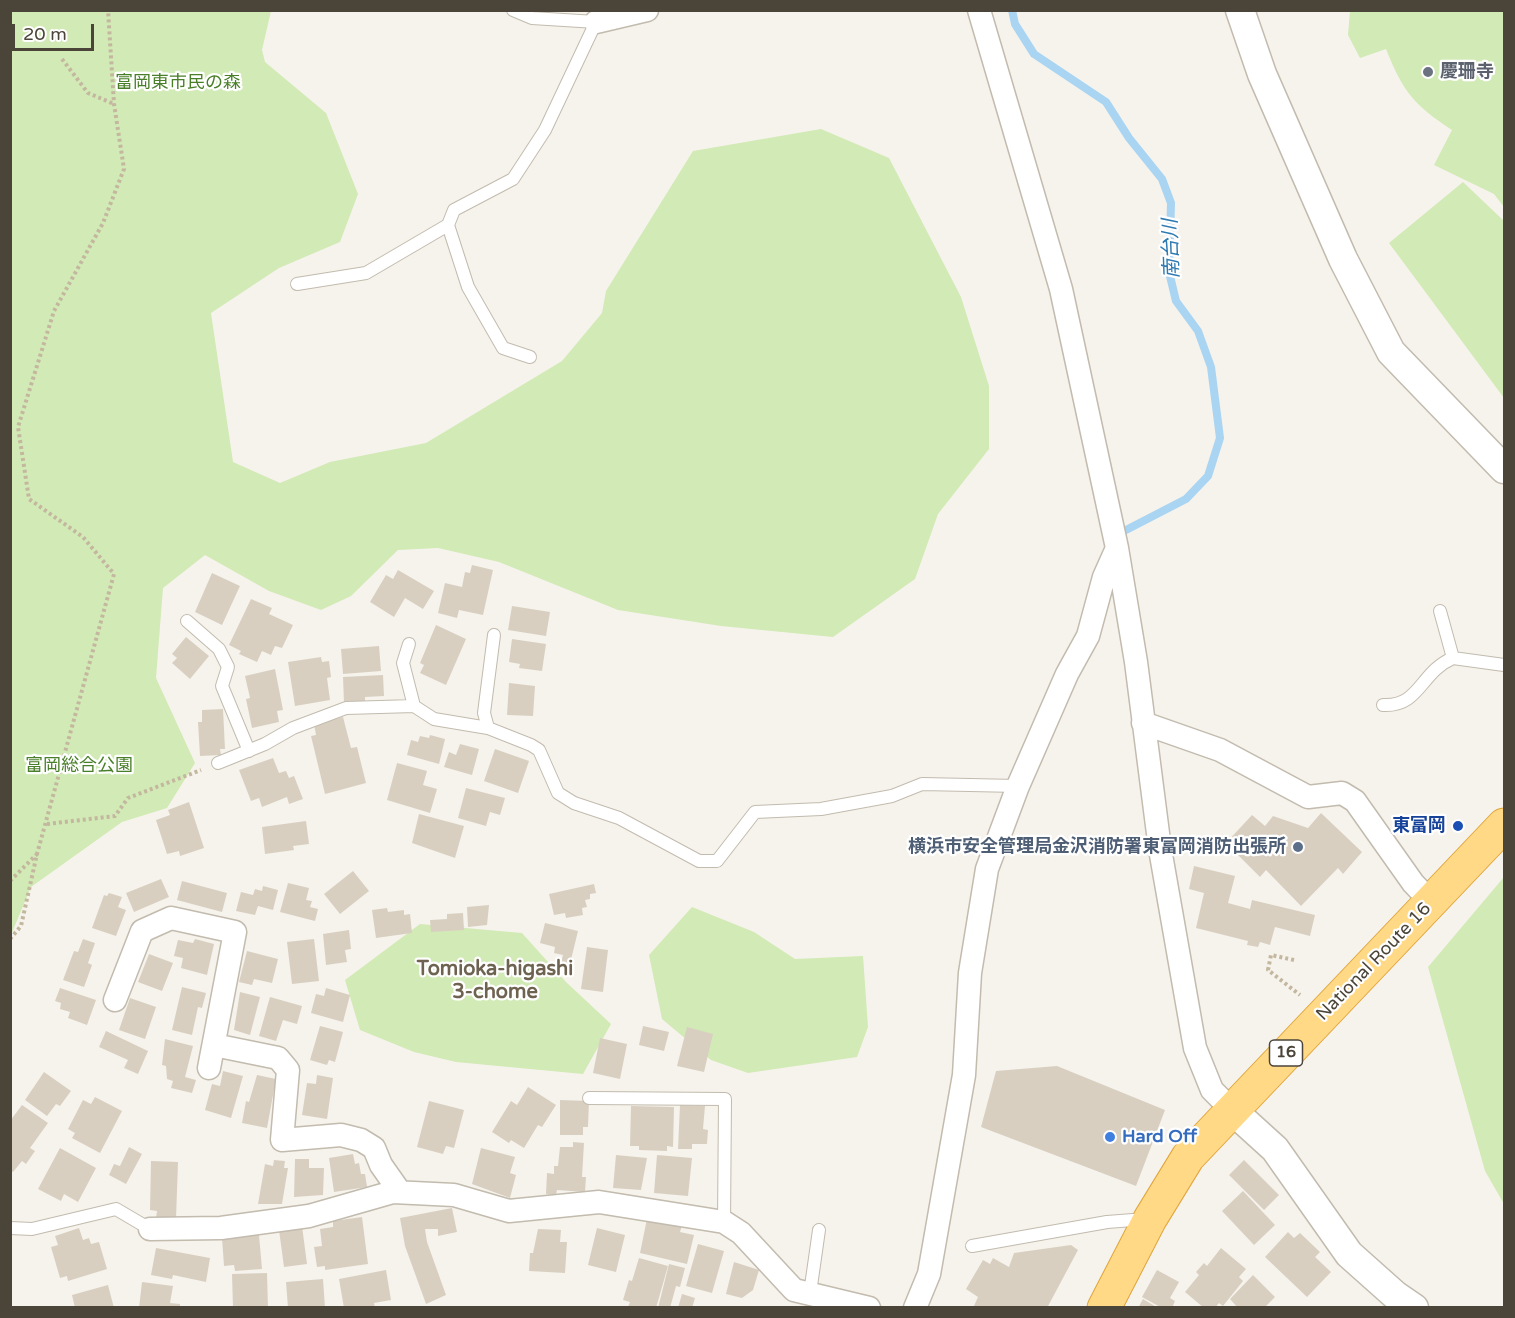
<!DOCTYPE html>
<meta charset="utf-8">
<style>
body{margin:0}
#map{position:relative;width:1515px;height:1318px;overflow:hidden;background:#f6f3ec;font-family:"Varela Round",sans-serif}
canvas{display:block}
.frame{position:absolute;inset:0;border:12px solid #4b4439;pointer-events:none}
.scale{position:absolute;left:12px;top:24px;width:82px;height:27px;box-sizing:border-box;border:3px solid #4b4439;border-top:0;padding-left:8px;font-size:18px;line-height:21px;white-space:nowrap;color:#4b4439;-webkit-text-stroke:4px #fff;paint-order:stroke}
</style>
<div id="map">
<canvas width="1515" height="1318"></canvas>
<div class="frame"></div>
<div class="scale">20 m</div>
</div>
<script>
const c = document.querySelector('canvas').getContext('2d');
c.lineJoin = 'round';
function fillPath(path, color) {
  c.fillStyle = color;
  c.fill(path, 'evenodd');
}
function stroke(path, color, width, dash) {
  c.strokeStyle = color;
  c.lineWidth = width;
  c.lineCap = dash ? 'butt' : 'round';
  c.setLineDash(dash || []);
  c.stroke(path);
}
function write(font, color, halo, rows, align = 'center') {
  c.font = font + ' "Varela Round","Noto Sans JP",sans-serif';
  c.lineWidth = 4.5;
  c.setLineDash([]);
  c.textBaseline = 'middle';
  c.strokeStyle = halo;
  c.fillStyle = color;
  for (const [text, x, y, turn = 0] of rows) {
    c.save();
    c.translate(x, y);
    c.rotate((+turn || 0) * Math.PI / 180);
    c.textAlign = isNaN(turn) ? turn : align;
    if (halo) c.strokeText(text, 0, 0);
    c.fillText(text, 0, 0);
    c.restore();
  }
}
const green = new Path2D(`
 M11,10L271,11L262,50L265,62L326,113L358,194L340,242L279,268L211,313L233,462L280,483L330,462L426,443L562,361L602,313L606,291L693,151L821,129L889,158L961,297L989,386V449L938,514L915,579L833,637L721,626L618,610L499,562L438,548L398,550L351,596L321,610L269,591L205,555L163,588L156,678L195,763L167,808L122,822L31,887L11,935Z
 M1350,11H1504V207L1494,194L1434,165L1452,130C1414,105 1403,92 1386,49L1360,58L1348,35Z
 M1463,182L1504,221V398L1389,243Z
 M1504,877V1204L1485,1171L1428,967Z
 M692,907L754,932L795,959L863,956L868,1027L857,1057L748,1073L711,1060L662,1019L649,955Z
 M420,924L522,933L566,982L611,1024L583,1074L456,1062L414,1052L360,1030L345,980Z`);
const stream = new Path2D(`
 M1012,10L1015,24L1034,54L1106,102L1129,138L1162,179L1171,203L1169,272L1176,301L1198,331L1211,367L1220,438L1208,476L1186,499L1126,530`);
const building = new Path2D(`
 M472,565L493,570L483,615L459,610L457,618L438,613L445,583L462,587L465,572L470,573Z
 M398,570L434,591L423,609L405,598L394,617L370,602L386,575L393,579Z
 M212,573L240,586L222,625L195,612Z
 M251,599L272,608L269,614L293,625L282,648L275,646L271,655L262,651L257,662L239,654L241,651L229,645Z
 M512,606L550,612L546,636L508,630Z
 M436,625L466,639L446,685L420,673L424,665L420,663Z
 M186,637L209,656L190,679L172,663L177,658L172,654Z
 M512,639L546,644L542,671L519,668L520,664L509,662Z
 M379,646L381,671L343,674L341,649Z
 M321,657L322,662L329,661L331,677L327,678L330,700L295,706L288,662Z
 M275,669L283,710L277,711L279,722L252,728L246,699L250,698L245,676Z
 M383,675L384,696L365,697V702L344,703L343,677Z
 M509,683L535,686L533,716L507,715Z
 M223,709L225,749H220L221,755L200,756L198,722H202V710Z
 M343,717L351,748L357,747L366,783L325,794L311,736L316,735L314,724Z
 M430,735L445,739L439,764L407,755L411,740L418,742L420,736L429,738Z
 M460,744L479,749L472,775L444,767L449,752L456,755Z
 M495,749L529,761L518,793L484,781Z
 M273,758L279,773L286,771L289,778L294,776L303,799L289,804L287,797L262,807L259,798L251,801L239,770Z
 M397,763L427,771L423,785L437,789L430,813L387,800Z
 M466,788L505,798L500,815L490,812L486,826L458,818Z
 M189,802L204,848L180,856L179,851L167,854L156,820L170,815L168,810Z
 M1321,813L1362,852L1343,874L1338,868L1301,906L1266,870L1260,877L1226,843L1252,815L1265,826L1273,816L1308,828Z
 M419,814L464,826L455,858L412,843Z
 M306,821L309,844L293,846L294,850L265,854L262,827Z
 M1194,866L1235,876L1228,903L1250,909L1252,900L1315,915L1310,936L1275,927L1270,945L1260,942L1258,947L1247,945L1248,941L1196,928L1204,893L1189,889Z
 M353,871L369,891L340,914L324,894Z
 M161,879L169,897L134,912L126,893Z
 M182,881L227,893L222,912L177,900Z
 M288,883L309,888L306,900L312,901L310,907L318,909L315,921L280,912Z
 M594,884L596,893L590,894V899L585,900L587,907L582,908L583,915L566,918L565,913L554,915L549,894Z
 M263,886L278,890L273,910L258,906L255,915L236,911L241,892L253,895L255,889L262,891Z
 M109,893L122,897L118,907L126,910L116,936L92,928L104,895L107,896Z
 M489,905L487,925L468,927L467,907Z
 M387,908L388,912L404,910V915L410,914L412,933L376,938L372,910Z
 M463,913L464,930L431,932L430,920L447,919V914Z
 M545,923L578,931L569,968L560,966L563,955L554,953L555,947L540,943Z
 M349,930L351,949L345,950L347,962L326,965L323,934Z
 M83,939L95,943L88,963L92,965L84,987L63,980L74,951L78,952Z
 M195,939L214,944L207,975L181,968L183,958L174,956L178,940L193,943Z
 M314,939L319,981L292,984L287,942Z
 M587,947L608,950L603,992L581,989Z
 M247,951L278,959L272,983L254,979L252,985L239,982Z
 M149,954L173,963L162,991L138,982Z
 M182,987L206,993L202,1008L198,1007L192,1035L172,1030Z
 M60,988L96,1000L87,1025L68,1018L70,1012L60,1009L61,1003L55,1001Z
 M326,988L350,995L343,1022L311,1013L316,994L324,996Z
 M240,992L260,997L250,1035L234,1030Z
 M270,997L302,1006L297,1024L283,1020L276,1041L259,1036Z
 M130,998L156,1007L145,1039L119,1030Z
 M320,1026L343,1032L335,1062L329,1060L327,1065L310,1060Z
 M643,1026L669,1032L664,1051L639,1045Z
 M687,1027L713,1034L704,1072L677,1066Z
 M106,1031L148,1051L138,1074L124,1068L128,1060L99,1047Z
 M600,1038L627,1044L620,1079L593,1073Z
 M165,1039L193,1046L185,1077L196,1080L192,1093L171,1088L173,1081L167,1079L166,1066L162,1065Z
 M1057,1066L1165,1110L1136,1186L981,1127L996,1071Z
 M223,1071L243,1076L231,1118L205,1110L212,1084L220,1086Z
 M44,1072L71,1091L60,1106L56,1104L47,1116L25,1100Z
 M257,1075L276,1079L267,1128L242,1123L246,1101L249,1102Z
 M317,1075L333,1078L327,1119L302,1115L307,1083L316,1084Z
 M528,1087L556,1105L542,1127L538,1125L524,1148L511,1140L509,1143L492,1132L511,1101L517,1105Z
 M95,1097L122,1111L100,1153L72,1138L75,1133L68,1129L83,1100L91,1104Z
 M560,1100L589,1101L588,1127H583V1135H560Z
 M429,1101L464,1110L454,1148L446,1146L443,1154L417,1147Z
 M22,1105L48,1123L30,1148L35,1151L26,1164L22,1161L13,1172L10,1170V1121Z
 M680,1105L705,1106L703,1129L708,1130L707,1144H692V1149H678Z
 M631,1106L674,1107L673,1147L667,1146V1151L639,1150V1146H630Z
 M573,1142L584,1143L582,1177H586L585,1192L557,1190L556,1195L546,1194L547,1173L554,1174V1166H558L560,1147H573Z
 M129,1147L142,1154L126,1184L109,1175L114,1164L120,1166Z
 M60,1148L96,1168L78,1202L64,1194L61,1201L38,1189Z
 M481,1148L515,1157L510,1173L516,1175L510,1198L472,1184Z
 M353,1154L355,1164L359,1163L361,1174H365L367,1187L334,1192L329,1158Z
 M616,1155L647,1158L641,1190L613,1188Z
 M657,1155L692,1158L688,1196L654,1193Z
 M295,1159H309V1168H324L323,1195L294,1197Z
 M274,1160L285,1161L284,1168H288L282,1204H258L265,1164L273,1166Z
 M1244,1160L1279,1195L1264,1210L1229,1175Z
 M151,1161L178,1162L176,1219L156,1218L157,1211L150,1210Z
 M1243,1191L1275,1225L1254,1245L1222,1211Z
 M452,1208L457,1232L438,1236V1229H425L427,1242L446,1295L426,1304L405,1246L400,1218Z
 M648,1214L683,1222L680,1232L694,1235L687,1264L640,1253Z
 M362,1217L368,1264L325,1270V1266L317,1267L314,1247L322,1246L320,1229L333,1227V1221Z
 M302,1226L307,1264L284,1267L279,1230Z
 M79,1228L83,1240L89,1238L91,1244L99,1242L107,1269L68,1281L67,1276L60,1278L51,1247L58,1245L55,1236Z
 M597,1228L625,1235L616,1272L588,1265Z
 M538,1229L561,1230L560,1242H567L565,1273L529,1271L530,1253H533Z
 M1288,1232L1294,1238L1300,1233L1320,1252L1315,1257L1331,1272L1307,1297L1265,1257Z
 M259,1235L262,1269L235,1271L234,1265L224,1266L222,1238Z
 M698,1244L724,1251L712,1293L686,1286Z
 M1071,1245L1078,1250L1047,1308H973L978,1297L966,1289L983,1260L990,1264L993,1258L1009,1267L1014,1253Z
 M156,1248L210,1258L206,1282L173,1275L172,1279L151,1275Z
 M1221,1248L1246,1269L1239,1277L1243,1281L1223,1306L1219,1303L1215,1308H1204L1185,1292L1199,1275L1196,1272L1204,1263L1207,1266Z
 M639,1258L668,1266L656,1308H632L628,1307L630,1302L623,1300L629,1280L632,1281Z
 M734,1262L759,1270L753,1290L742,1298L726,1294Z
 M669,1264L685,1268L680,1287L676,1286L670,1308H658Z
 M386,1270L391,1300L374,1303L375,1308H344L339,1279Z
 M1157,1270L1179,1282L1170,1298L1175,1301L1172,1308H1162L1142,1297Z
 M267,1273L268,1308H233L232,1274Z
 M1253,1275L1275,1297L1264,1308H1238L1230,1299Z
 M323,1279L325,1308H288L286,1282Z
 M142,1282L173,1286L170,1303L180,1304V1308H139Z
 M108,1285L114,1308H75L72,1295Z
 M682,1294L695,1298L692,1308H678Z
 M1143,1299L1158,1308H1138Z`);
const path = new Path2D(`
 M62,59L88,93L114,104
 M47,824L115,816L128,798L201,770
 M10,881L37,854
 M10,939L21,926L37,854L114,574L83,537L29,499L18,427L54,311L103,223L124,169L114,104L108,10
 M1294,960L1271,955L1268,970L1300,995`);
const service = new Path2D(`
 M513,10L532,18L596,22L545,130L513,179L454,210L448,225L468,287L503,348L530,357
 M297,284L366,273L448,225
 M1440,611L1453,658L1504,665
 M187,621L219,649L228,667L222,686L249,751
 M409,644L403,663L414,706
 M1383,705C1420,707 1420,672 1453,658
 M488,728L484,713L494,635
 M218,763L265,744L293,728L346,708L414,706L434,719L488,728L531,745L539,750L558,793L574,803L619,818L699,861H717L755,812L821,809L892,796L922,784L1018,786
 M589,1098L725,1099L724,1222
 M10,1228L32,1229L116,1209L150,1229
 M972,1246L1107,1222L1146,1219
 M810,1293L819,1230`);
const minor = new Path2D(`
 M979,10L1061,289L1117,548L1136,662L1160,849L1195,1048L1212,1090L1232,1110
 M596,22L647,10
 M1143,723L1220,750L1308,797L1342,793L1355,801L1413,883L1432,903
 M115,1000L142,931L171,918L235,932L209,1068
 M214,1045L278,1058L288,1070L282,1140L341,1135L361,1140L374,1148L381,1165L400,1192
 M150,1229L221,1228L309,1216L393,1192L454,1195L509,1211L599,1202L724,1222L741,1233L794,1290L869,1308
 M915,1308L929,1274L964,1075L970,973L987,869L1018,786L1067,674L1088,636L1104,577L1117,548`);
const tertiary = new Path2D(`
 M1240,10L1262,74L1343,259L1391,352L1504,469
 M1232,1110L1275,1149L1349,1254L1395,1295L1414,1308`);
const trunk = new Path2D(`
 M1104,1308L1150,1219L1188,1157L1504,825`);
const markers = [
 [1428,72,6,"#6b7280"],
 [1458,826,6,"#1a4fb4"],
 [1298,847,6,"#5c6f8a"],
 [1110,1137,6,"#3f7fe0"]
];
const shields = [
 [1286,1053,33]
];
const shieldNames = [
 ["16",1286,1053]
];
const worshipNames = [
 ["慶珊寺",1440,72]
];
const parkNames = [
 ["富岡東市民の森",178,83],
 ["富岡総合公園",79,766]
];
const transitNames = [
 ["東富岡",1446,826]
];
const serviceNames = [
 ["横浜市安全管理局金沢消防署東富岡消防出張所",1286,847]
];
const streetNames = [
 ["National Route 16",1374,962,-46]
];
const shopNames = [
 ["Hard Off",1122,1137]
];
const waterNames = [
 ["南台川",1172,249,-92]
];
const neighbourhoodNames = [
 ["Tomioka-higashi",495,970],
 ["3-chome",495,993]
];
fillPath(green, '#d2eab5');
stroke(stream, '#a9d4f2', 8);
fillPath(building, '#d8cfc1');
stroke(service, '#c2bbae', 14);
stroke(minor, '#c2bbae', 25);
stroke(tertiary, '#c2bbae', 31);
stroke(trunk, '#e0a43c', 35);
stroke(path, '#c4b79f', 4, [3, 3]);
stroke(service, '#fff', 12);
stroke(minor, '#fff', 22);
stroke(tertiary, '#fff', 28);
stroke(trunk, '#ffd985', 33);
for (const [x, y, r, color] of markers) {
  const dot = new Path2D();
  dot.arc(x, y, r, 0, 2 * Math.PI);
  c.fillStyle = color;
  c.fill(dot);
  stroke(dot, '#fff', 2);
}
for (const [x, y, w] of shields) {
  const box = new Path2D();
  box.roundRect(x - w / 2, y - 13, w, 26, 4.5);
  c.fillStyle = '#fff';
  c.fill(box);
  stroke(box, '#4b4439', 1.5);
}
write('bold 16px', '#4b4439', null, shieldNames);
write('bold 18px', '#5b616d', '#fff', worshipNames, 'left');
write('18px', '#4a7f2a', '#fff', parkNames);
write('bold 18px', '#164399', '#fff', transitNames, 'right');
write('bold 18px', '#4e5e75', '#fff', serviceNames, 'right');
write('18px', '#4b4439', '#fff', streetNames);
write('bold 18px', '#366cbe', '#fff', shopNames, 'left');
write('italic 20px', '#2e7ab2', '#fff', waterNames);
write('bold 20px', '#6e6250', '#fff', neighbourhoodNames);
</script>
